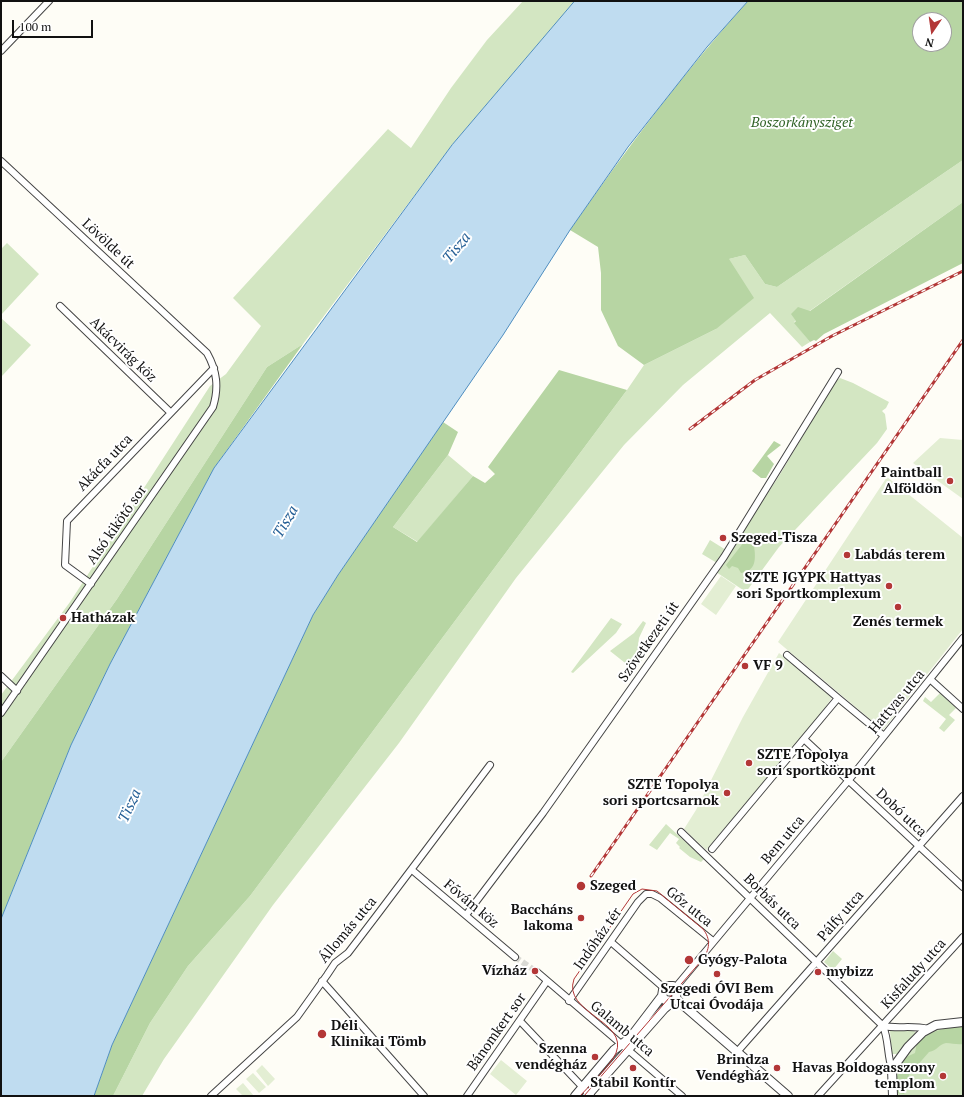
<!DOCTYPE html>
<meta charset="utf-8">
<style>
body{margin:0}
#map{position:relative;width:964px;height:1097px;overflow:hidden;background:#fefdf6;font-family:"PT Serif",serif}
canvas{display:block}
.frame{position:absolute;inset:0;border:2px solid #111;pointer-events:none}
.north{position:absolute;left:912px;top:12px;width:40px;height:40px;box-sizing:border-box;background:#fff;border:1px solid #a0a0a0;border-radius:50%;rotate:193deg;font-size:11px;font-weight:700;line-height:16px;text-align:center;color:#111}
.north::after{content:'';display:block;margin:auto;width:14px;height:18px;background:#b33737;clip-path:polygon(50% 0,100% 100%,50% 72%,0 100%)}
.scale{position:absolute;left:12px;top:20px;width:81px;height:18px;box-sizing:border-box;border:2px solid #111;border-top:0;padding-left:5px;font-size:12px;line-height:14px;white-space:nowrap;color:#111;-webkit-text-stroke:3px #fff;paint-order:stroke}
</style>
<div id="map">
<canvas width="964" height="1097"></canvas>
<div class="frame"></div>
<div class="north">N</div>
<div class="scale">100 m</div>
</div>
<script>
const c = document.querySelector('canvas').getContext('2d');
c.lineJoin = 'round';
function fillPath(path, color) {
  c.fillStyle = color;
  c.fill(path, 'evenodd');
}
function stroke(path, color, width, dash) {
  c.strokeStyle = color;
  c.lineWidth = width;
  c.lineCap = dash ? 'butt' : 'round';
  c.setLineDash(dash || []);
  c.stroke(path);
}
function write(font, color, halo, rows, align = 'center') {
  c.font = font + ' "PT Serif",serif';
  c.lineWidth = 4;
  c.setLineDash([]);
  c.textBaseline = 'middle';
  c.strokeStyle = halo;
  c.fillStyle = color;
  for (const [text, x, y, turn = 0] of rows) {
    c.save();
    c.translate(x, y);
    c.rotate((+turn || 0) * Math.PI / 180);
    c.textAlign = isNaN(turn) ? turn : align;
    if (halo) c.strokeText(text, 0, 0);
    c.fillText(text, 0, 0);
    c.restore();
  }
}
const green = new Path2D(`
 M523,1H575L452,145L303,344L267,367L117,599L1,762V695L70,602L210,386L226,374L261,326L233,298L388,129L411,148L451,88L487,40Z
 M963,160V202L794,322L810,342L802,347L770,313L683,385L624,445L516,578L399,743L273,905L164,1059L142,1096H113L150,1023L188,966L250,896L627,390L644,365L716,329L729,259L745,255L765,284L777,287Z
 M7,243L39,274L1,315V249Z
 M1,318L31,345L1,377Z
 M840,378L853,383L889,402L886,408L882,411L885,414L887,429L877,443L779,547L746,592L716,572L779,476L835,382Z
 M448,455L473,476L418,542L393,527Z
 M710,540L726,550L717,563L702,554Z
 M611,618L622,624L616,633L573,673L571,672Z
 M643,621L646,623L639,638L638,646L642,660L634,670L610,651L634,633Z
 M940,693L956,708L949,715L955,720L944,732L939,728L946,719L923,701L925,697L931,702Z
 M666,824L704,859L701,862L690,857L679,848L680,847L676,843L679,839L670,833L657,850L649,845Z
 M833,951L842,959L833,970L824,962Z
 M963,1022V1096H893L891,1075L923,1032Z
 M912,1029L916,1033L897,1054H892L890,1031Z`);
const forest = new Path2D(`
 M748,1H963V160L777,287L765,284L745,255L729,259L754,298L716,329L644,365L618,346L601,310V273L598,247L570,230C626,150 683,73 748,1ZM920,20H944V44H920Z
 M963,202V263L824,334L816,341L814,340L810,342L794,323L796,321L791,314L798,307L810,311Z
 M303,344L214,468L110,664L71,745L1,919V762L117,599L267,367Z
 M559,370L627,390L250,896L188,966L150,1023L113,1096H94L112,1045L313,615L338,575L443,422L458,432L448,455L393,527L417,542L473,476L485,483L495,474L488,467Z
 M774,441L781,445L767,456L774,464L766,478H761L752,471Z
 M744,542L754,546C756,559 756,571 741,573L738,568L732,566L729,569L726,565Z
 M963,1027V1044C957,1045 952,1043 946,1043C939,1044 937,1051 929,1052L909,1075L907,1090L904,1094L896,1093L895,1080C900,1073 900,1066 904,1058L915,1053L917,1042C934,1030 942,1028 963,1027Z`);
const pitch = new Path2D(`
 M940,438L963,440V499L913,463Z
 M887,477L963,538V629L883,730L778,642Z
 M721,576L736,586L716,615L701,604Z
 M779,653L833,696L819,717L706,850L684,829L696,810L743,717Z
 M501,1060L527,1081L516,1095L490,1074Z
 M262,1065L275,1079L268,1086L256,1071Z
 M253,1073L266,1087L259,1093L246,1079Z
 M243,1083L254,1096H243L236,1089Z`);
const water = new Path2D(`
 M575,1H748L707,47L628,147L570,230L503,335L338,575L313,615L112,1045L94,1096H1V919L71,745L110,664L214,468L452,145Z`);
const minorTunnel = new Path2D(`
 M515,957L537,972`);
const minor = new Path2D(`
 M1,51L49,1
 M1,161L207,353C217,371 219,387 213,407L1,713
 M60,306L170,412
 M91,584L65,565L67,521L214,368
 M787,655L838,698
 M1,676L17,691
 M931,680L963,709
 M805,740L963,887
 M681,832L883,1026C889,1040 887,1055 892,1069
 M712,849L838,698L884,736
 M412,870L515,957
 M466,915L543,813L724,557L838,372
 M611,942L664,988
 M537,972L682,1096
 M322,981L424,1096
 M675,988L848,781L963,638
 M569,1001L638,902L646,894H652L660,898L713,941
 M520,1021L591,1096
 M883,1026C898,1029 913,1025 928,1029
 M737,1052L963,796
 M211,1096L297,1017L327,975L335,963L348,953L377,915L490,765
 M467,1096L547,981
 M818,1096L963,937`);
const tertiary = new Path2D(`
 M676,999L788,1096
 M575,1096L614,1050L630,1038L662,996
 M587,1096L664,1009L676,999L677,990L673,986H668L663,990L662,996L665,1000L672,1001
 M893,1096L892,1069L908,1047L923,1032L936,1025L963,1022`);
const tram = new Path2D(`
 M580,1096C589,1086 611,1065 616,1053C629,1021 562,1013 574,979L633,894L642,889L657,891L703,929C711,939 710,950 702,960L584,1096`);
const rail = new Path2D(`
 M690,429L755,380L832,336L963,271
 M591,876L963,340`);
const markers = [
 [950,481,4,"#b33737"],
 [723,538,4,"#b33737"],
 [847,555,4,"#b33737"],
 [889,586,4,"#b33737"],
 [898,607,4,"#b33737"],
 [63,618,4,"#b33737"],
 [745,666,4,"#b33737"],
 [749,763,4,"#b33737"],
 [727,793,4,"#b33737"],
 [581,886,5,"#b33737"],
 [581,918,4,"#b33737"],
 [689,960,5,"#b33737"],
 [535,971,4,"#b33737"],
 [818,972,4,"#b33737"],
 [717,974,4,"#b33737"],
 [322,1034,5,"#b33737"],
 [595,1057,4,"#b33737"],
 [633,1068,4,"#b33737"],
 [777,1068,4,"#b33737"],
 [943,1076,4,"#b33737"]
];
const parkNames = [
 ["Boszorkánysziget",802,123]
];
const streetNames = [
 ["Lövölde út",108,244,43],
 ["Akácvirág köz",123,350,44],
 ["Akácfa utca",105,463,-46],
 ["Alsó kikötő sor",117,525,-55],
 ["Szövetkezeti út",649,642,-55],
 ["Hattyas utca",897,702,-50],
 ["Dobó utca",901,813,43],
 ["Bem utca",783,840,-50],
 ["Borbás utca",772,902,44],
 ["Fővám köz",471,904,40],
 ["Gőz utca",689,907,39],
 ["Pálfy utca",841,916,-49],
 ["Állomás utca",348,930,-50],
 ["Indóház tér",598,939,-55],
 ["Kisfaludy utca",914,974,-48],
 ["Galamb utca",622,1029,40],
 ["Bánomkert sor",497,1032,-55]
];
const poiNames = [
 ["Paintball",942,473,"right"],
 ["Alföldön",942,489,"right"],
 ["Szeged-Tisza",731,538],
 ["Labdás terem",855,555],
 ["SZTE JGYPK Hattyas",881,578,"right"],
 ["sori Sportkomplexum",881,594,"right"],
 ["Hatházak",71,618],
 ["Zenés termek",898,622,"center"],
 ["VF 9",753,666],
 ["SZTE Topolya",757,755],
 ["sori sportközpont",757,771],
 ["SZTE Topolya",719,785,"right"],
 ["sori sportcsarnok",719,801,"right"],
 ["Szeged",590,886],
 ["Baccháns",573,910,"right"],
 ["lakoma",573,926,"right"],
 ["Gyógy-Palota",698,960],
 ["Vízház",527,971,"right"],
 ["mybizz",826,972],
 ["Szegedi ÓVI Bem",717,989,"center"],
 ["Utcai Óvodája",717,1005,"center"],
 ["Déli",331,1026],
 ["Klinikai Tömb",331,1042],
 ["Szenna",587,1049,"right"],
 ["vendégház",587,1065,"right"],
 ["Brindza",769,1060,"right"],
 ["Vendégház",769,1076,"right"],
 ["Havas Boldogasszony",935,1068,"right"],
 ["templom",935,1084,"right"],
 ["Stabil Kontír",633,1083,"center"]
];
const waterNames = [
 ["Tisza",457,248,-51],
 ["Tisza",286,522,-60],
 ["Tisza",130,806,-66]
];
fillPath(green, '#d3e6c2');
fillPath(forest, '#b7d5a3');
fillPath(pitch, '#e3eed3');
fillPath(water, '#bfdcf0');
stroke(water, '#4e8dbf', 1);
stroke(minorTunnel, '#dadad4', 6, [6, 3]);
stroke(minor, '#444', 8);
stroke(tertiary, '#444', 10);
stroke(minor, '#fff', 6);
stroke(tertiary, '#fff', 8);
stroke(tram, '#b33737', 1);
stroke(rail, '#b33737', 3);
stroke(rail, '#fff', 1.5, [4.5]);
for (const [x, y, r, color] of markers) {
  const dot = new Path2D();
  dot.arc(x, y, r, 0, 2 * Math.PI);
  c.fillStyle = color;
  c.fill(dot);
  stroke(dot, '#fff', 1.5);
}
write('italic 14px', '#316327', '#fff', parkNames);
write('14px', '#111', '#fff', streetNames);
write('bold 14px', '#111', '#fff', poiNames, 'left');
write('italic 15px', '#266096', '#fff', waterNames);
</script>
